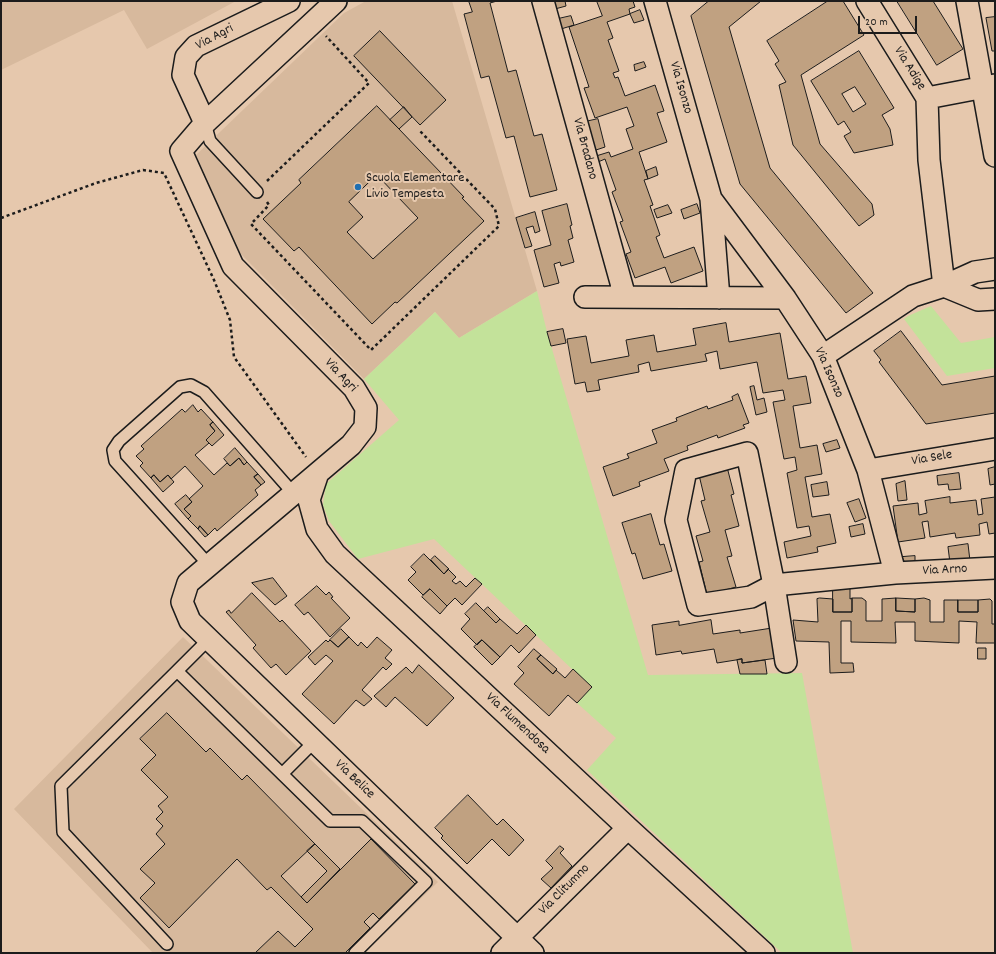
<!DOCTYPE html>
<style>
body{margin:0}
#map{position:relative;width:996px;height:954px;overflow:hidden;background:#e6c8ad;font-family:Dekko,sans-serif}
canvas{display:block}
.frame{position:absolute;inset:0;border:2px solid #1c1c1c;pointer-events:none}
.scale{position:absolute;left:858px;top:16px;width:59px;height:18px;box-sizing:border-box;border:2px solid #1c1c1c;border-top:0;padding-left:5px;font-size:12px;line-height:14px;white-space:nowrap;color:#1c1c1c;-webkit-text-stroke:3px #e6c8ad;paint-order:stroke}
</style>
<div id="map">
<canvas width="996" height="954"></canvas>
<div class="frame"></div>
<div class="scale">20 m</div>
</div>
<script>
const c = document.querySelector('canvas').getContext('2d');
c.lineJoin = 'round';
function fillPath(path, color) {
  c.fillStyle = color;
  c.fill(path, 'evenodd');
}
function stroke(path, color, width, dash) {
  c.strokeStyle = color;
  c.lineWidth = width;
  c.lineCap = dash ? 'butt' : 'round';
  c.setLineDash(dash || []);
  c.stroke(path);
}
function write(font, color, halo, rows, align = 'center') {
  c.font = font + ' Dekko,sans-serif';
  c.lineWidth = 4;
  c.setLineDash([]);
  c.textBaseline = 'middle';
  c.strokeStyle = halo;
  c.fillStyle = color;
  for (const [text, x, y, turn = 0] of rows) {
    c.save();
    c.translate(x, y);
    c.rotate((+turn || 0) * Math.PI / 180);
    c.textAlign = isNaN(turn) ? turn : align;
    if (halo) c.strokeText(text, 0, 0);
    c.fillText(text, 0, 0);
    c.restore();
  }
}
const built = new Path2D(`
 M1,1H236L147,49L124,10L1,70Z
 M366,1H452L537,291L459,338L435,312L364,379L240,253L196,155L344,13Z
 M183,637L438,882L365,953H153L14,809Z`);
const green = new Path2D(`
 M537,291L547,332L648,675L802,673L853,953H782L587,770L616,738L577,703L591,687L434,539L358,559L329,521L323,505L326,484L399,420L364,379L435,312L459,338Z
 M931,306L961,343L995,337V368L947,376L904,319L908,316Z`);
const building = new Path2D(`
 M469,1H497L490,3L508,72L516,70L534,136L542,134L557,190L530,197L514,136L506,138L489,76L481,78L464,14L472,12Z
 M553,1H565L566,6L555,9Z
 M597,1H633L635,7L629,9L630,14L607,22L613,38L608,40L619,71L613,73L615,78L618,77L625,96L655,85L664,111L657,113L667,142L639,152L648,179L644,180L653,205L650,206L660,235L656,237L664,258L694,247L703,271L671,283L665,267L635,278L626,254L631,252L620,222L623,221L612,192L616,190L605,159L598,162L596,156L609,152L611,157L633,149L626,129L634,126L627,107L595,118L584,88L589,87L569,27L602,16Z
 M709,1H761L729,27L770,168L873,293L846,313L740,184L691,16Z
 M828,1H843L864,35L801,75L820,144L872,204L874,215L859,226L793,145L779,85L786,82L775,64L779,61L767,41Z
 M897,1H933L963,49L937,65Z
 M640,10L644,20L634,23L630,14Z
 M571,16L574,25L561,29L558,19Z
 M995,17V51H992L986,18Z
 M380,31L446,100L420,125L354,56Z
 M859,51L894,108L882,115L890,129L893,145L854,153L844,136L851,132L844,121L838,125L811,81ZM855,87L866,104L853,112L842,94Z
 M644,62L646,67L635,71L634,65Z
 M377,106L464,197L462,198L484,221L397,303L395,302L372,324L299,247L294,251L263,219L301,183L299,180ZM377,175L418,218L373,259L347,232L363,217L349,202Z
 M404,107L412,117L399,129L390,120Z
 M598,119L605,147L593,151L585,122Z
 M656,167L658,175L648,179L646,171Z
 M567,204L572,225L570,226L573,238L568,240L574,262L561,266L560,262L554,264L559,283L544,287L534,250L551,245L542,211Z
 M697,204L700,213L684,219L681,210Z
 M668,205L672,213L657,218L654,210Z
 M535,212L540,231L535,233L533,226L526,228L532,246L525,248L516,218Z
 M726,323L729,342L780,333L788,379L806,376L811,403L793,406L800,448L817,445L822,474L805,477L812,517L830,514L836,543L817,547L818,552L787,558L784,542L811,536L809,526L797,528L787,473L797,470L795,457L784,459L773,402L785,400L783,390L763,393L757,362L720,369L717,351L705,354L707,361L651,371L649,362L638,365L639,372L598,380L600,390L587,392L585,382L575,384L567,339L586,336L591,363L629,356L626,340L654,335L657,352L696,345L693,329Z
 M563,329L566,343L551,346L547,332Z
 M901,331L942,385L995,376V413L926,424L879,362L881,360L874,351Z
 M754,386L757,400L764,398L767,412L756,415L750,387Z
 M738,394L749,423L743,425L745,428L718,438L717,435L687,446L688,450L664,459L669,471L639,482L640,486L613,496L603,467L629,458L627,454L657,443L652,430L677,421L676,418L707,406L708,409L733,400L732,397Z
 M193,405L198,412L201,409L213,422L210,425L215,431L206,440L209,443L195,455L214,475L227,463L230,466L239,458L244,465L247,462L258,474L254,477L261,485L255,490L258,495L217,531L215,528L208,535L200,526L198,529L188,519L191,516L184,509L192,502L189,499L203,486L185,466L171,479L168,475L160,482L154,475L151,478L140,466L143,463L136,456L144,449L141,446L182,409L185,412Z
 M213,422L224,435L212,446L206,440L215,431L210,425Z
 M837,440L840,448L826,452L823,444Z
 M235,448L247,462L244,465L239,458L230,466L224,459Z
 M727,467L734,494L731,495L739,526L725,530L732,556L727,557L736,587L707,595L699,562L703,561L696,536L710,532L701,501L705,500L699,475Z
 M995,467V484L990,485L988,469Z
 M959,473L961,489L949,490L948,484L938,485L937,476Z
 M258,474L265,482L261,485L254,477Z
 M154,475L160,482L168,475L174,482L163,492L151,478Z
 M905,481L907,500L898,501L896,484Z
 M827,482L829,495L813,497L811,485Z
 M186,495L192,502L184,509L191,516L188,519L175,504Z
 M950,497V503L976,500L978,515L983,514L981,499L995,497V533L989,534L987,522L979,524L980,535L956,538L955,533L930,537L928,521L922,522L925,538L898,542L893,506L918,503L919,515L927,513L925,501Z
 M859,499L866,518L855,522L847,503Z
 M651,514L660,545L664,544L672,571L643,579L635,553L632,554L622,523Z
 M863,524L865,534L851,537L849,527Z
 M200,526L208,535L205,537L198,529Z
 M968,544L970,561L950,563L948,547Z
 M424,554L444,574L448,569L456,577L452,581L456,584L460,581L466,587L475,578L482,584L462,605L455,598L447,606L430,589L423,595L408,580L416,572L411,567Z
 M435,556L449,569L444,574L431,560Z
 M915,556V564L906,565L902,557Z
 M273,578L287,596L275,605L252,583Z
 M317,586L326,595L329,592L333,597L331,598L350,618L330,637L308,612L304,615L295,605Z
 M833,587H850V599L852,598V612H833Z
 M430,589L447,606L440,614L422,597Z
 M252,593L280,622L282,620L311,651L286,675L276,664L271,668L253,648L256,645L226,612L229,610L231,613Z
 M820,598L833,599V612H852V598H862L866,601V621H882V599L896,598V611L915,612V599L924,598L930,600V622H944V600H958V612H978V600L990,599L992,601V624H995V643H976L977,622L959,621V643L915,641V622H895L896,643L851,642V621H841V663H853L854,672L830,673L829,642L796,641L793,620L818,622L817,599Z
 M896,598L915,599V612L896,611Z
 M958,600H978V612H958Z
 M476,603L496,623L500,619L517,634L526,625L536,635L519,653L511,645L500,657L482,640L477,645L461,629L470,619L465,614Z
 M488,607L500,619L496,623L484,611Z
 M711,620L713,634L740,630V633L772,628L777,658L742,663V659L717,663L714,649L682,654L681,651L656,655L652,625L679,621V625Z
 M341,629L349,637L338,647L330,640Z
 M349,637L358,646L361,642L367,648L377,637L392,650L385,658L392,664L386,670L383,667L362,690L372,699L364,706L356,700L334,724L302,694L333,661L326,655L315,665L308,657L326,640L328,642L330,640L338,647Z
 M482,640L500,657L492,665L474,647Z
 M978,648H986V659H978Z
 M534,649L541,655L537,659L553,674L556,670L565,678L573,669L592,687L577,703L568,695L549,716L514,684L524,673L518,667Z
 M541,655L557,669L553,674L537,659Z
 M742,659V663L765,660L767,674H740L737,660Z
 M419,665L454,698L427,726L395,697L386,707L374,696L406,667L412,673Z
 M167,713L206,752L210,748L242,780L247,775L315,844L281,876L307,903L371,839L415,884L379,919L373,913L364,922L370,928L345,953H255L278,931L295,947L313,929L271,887L267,890L237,859L169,928L140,898L155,883L140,869L165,844L156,834L163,826L156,819L163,812L158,806L168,797L141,770L156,755L140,739Z
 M468,795L497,825L503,819L524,840L509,856L492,839L467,864L441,838L443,836L435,828Z
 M315,844L340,869L307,903L301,897L327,871L307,851Z
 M560,846L564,849L560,853L572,866L551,888L541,879L553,868L546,861Z`);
const path = new Path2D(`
 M267,181L369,83L326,36
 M267,202L269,205L251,224L371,350L499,226L495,209L419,130
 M1,218L96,183L143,170L164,173L214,280L230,320L234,357L306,457`);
const service = new Path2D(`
 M205,123L210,141L257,192
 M209,565L115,461L113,450L119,441L180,387L191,385L204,392L294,494
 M177,671L209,639
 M282,774L314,742
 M167,944L63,832L61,786L177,671L330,821H362L426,882L355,953`);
const minor = new Path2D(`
 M336,1L205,123L181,151L233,266L354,388L366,408L365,427L351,445L188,583L182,602L190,621L533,953
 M543,1L625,297
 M655,1L711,199L785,298L823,356L868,470L895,573
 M867,1L927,98L995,85
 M967,1L995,156
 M927,98L929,160L944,286
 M205,123L183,75L186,57L196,46L289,1
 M711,199L719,298
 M944,286L978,300L995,299
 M585,297L785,298
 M823,356L913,296L944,286L975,272L995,269
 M868,470L995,449
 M318,473L309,500L317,529L335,554L628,828L764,953
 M786,662L774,585L751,597L698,605L676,520L686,470L747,453L774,585L895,573L995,568
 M502,953L628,828`);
const markers = [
 [358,187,4,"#1f6fb2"]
];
const streetNames = [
 ["Via Agri",215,38,-28],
 ["Via Adige",909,69,58],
 ["Via Isonzo",680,88,74],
 ["Via Bradano",584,149,75],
 ["Via Isonzo",828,373,66],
 ["Via Agri",340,376,47],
 ["Via Sele",932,459,-10],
 ["Via Arno",945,571,-3],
 ["Via Flumendosa",517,724,43],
 ["Via Belice",354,780,44],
 ["Via Clitumno",565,890,-45]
];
const poiNames = [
 ["Scuola Elementare",366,179],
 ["Livio Tempesta",366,195]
];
fillPath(built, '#d7b99d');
fillPath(green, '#c3e29a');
fillPath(building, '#c0a181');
stroke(building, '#1c1c1c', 1);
stroke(service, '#1c1c1c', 14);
stroke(minor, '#1c1c1c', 24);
stroke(path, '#1c1c1c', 2.5, [3, 3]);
stroke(service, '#e6c8ad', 11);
stroke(minor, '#e6c8ad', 21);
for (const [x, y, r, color] of markers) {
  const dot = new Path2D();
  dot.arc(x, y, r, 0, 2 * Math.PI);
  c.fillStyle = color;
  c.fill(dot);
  stroke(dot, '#e6c8ad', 1.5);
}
write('14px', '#1c1c1c', '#e6c8ad', streetNames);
write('14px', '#1c1c1c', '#e6c8ad', poiNames, 'left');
</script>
